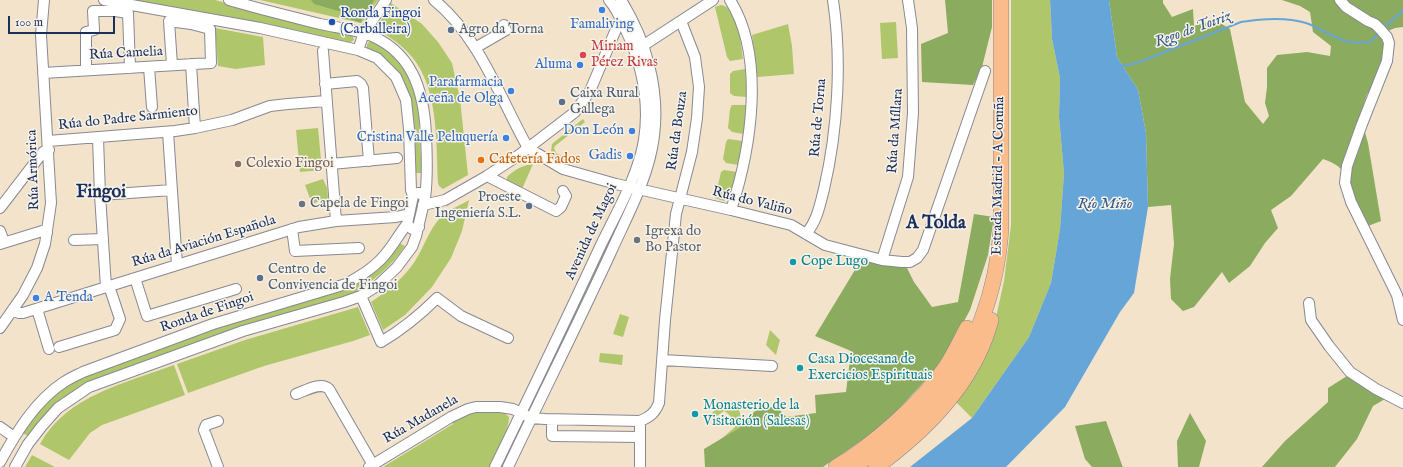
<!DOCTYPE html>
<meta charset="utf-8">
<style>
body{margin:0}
#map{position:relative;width:1403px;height:467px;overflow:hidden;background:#f3e3cb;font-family:"IM FELL English",serif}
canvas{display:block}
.scale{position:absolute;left:8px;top:16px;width:107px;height:18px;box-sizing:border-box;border:2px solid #1b2f5e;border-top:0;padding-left:5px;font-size:12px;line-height:14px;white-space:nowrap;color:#1b2f5e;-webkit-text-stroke:3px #f7f3e8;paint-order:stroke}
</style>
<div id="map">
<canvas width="1403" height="467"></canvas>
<div class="scale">100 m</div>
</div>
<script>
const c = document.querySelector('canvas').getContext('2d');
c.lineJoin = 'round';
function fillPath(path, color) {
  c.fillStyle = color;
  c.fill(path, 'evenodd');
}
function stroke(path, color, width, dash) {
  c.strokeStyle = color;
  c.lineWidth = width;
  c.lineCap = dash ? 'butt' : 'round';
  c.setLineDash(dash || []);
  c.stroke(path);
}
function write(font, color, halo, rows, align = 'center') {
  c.font = font + ' "IM FELL English",serif';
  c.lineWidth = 3;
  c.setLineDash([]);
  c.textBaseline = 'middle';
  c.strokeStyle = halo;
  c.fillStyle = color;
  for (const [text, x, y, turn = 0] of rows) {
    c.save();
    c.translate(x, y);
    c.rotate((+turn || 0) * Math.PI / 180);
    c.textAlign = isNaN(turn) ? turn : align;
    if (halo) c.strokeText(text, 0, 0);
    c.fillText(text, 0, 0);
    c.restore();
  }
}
const green = new Path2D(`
 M130,0H215L273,16L350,34L353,36L354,40L349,43L245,21Z
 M260,0H378L365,19L361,23Z
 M1011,0H1050L1052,39L1060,78L1059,117L1064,173L1060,229L1051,283L1029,337L972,418L956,402L991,340L1004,281L1011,225Z
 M391,3L422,24L438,42L452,63L460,99L468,175L443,189L439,186L438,183C436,144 439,89 412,57C402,45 390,37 376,29Z
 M721,5C738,7 741,44 743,59L730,61L727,57L715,7Z
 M896,22L898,58L882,59L880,23Z
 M788,24L792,46L794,74L757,77L752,35Z
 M215,28L263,37L265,65L236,69L218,66Z
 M370,41H373L394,55L412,80L420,108L419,130L422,173H414L411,109L380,55L367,48V44Z
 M745,69L747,97L734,96L730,93V74L733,71Z
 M732,105H747L744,134L732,132L728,128L730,109Z
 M583,119L585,122L555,146L554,148L556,153L570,160V162L555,157L551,152L552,144Z
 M318,128L322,170L300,172L296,130Z
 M728,139L743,141L739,165L726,163L723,159L726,142Z
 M533,164L522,189L507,181V177C514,170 523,165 533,164Z
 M724,170L737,172C735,183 733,194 724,201L715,198L721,172Z
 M323,179L327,188L328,198L312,204L305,185Z
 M469,200L462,231L451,258L432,287L405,315L383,330L371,302C388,291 404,278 415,261C424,247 429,230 440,218C446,211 461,205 469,200Z
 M626,205L615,228L600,265L533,405L561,336Z
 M399,243L405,246C391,267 372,282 351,295L94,382L29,436L24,434L23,432C39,409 52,394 77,380L225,324L338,291Z
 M358,307L370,335L353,341L264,366L188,393L177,364L245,340Z
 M620,314L629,317L623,337L613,334Z
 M770,330L780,340L776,355L766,345Z
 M600,353L623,355L622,365L599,362Z
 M174,365L185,395L102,425L90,433L69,460L40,444C67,395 126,383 174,365Z
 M723,401L738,403L742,425L739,428L720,440L735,427C736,422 729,413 724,411L708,422L706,420Z
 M479,412H503L509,417C509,431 495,454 489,467H383L453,424L452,422L469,414Z
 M32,455L55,467H25Z`);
const forest = new Path2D(`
 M311,0H374L368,12L363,13L361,23L350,19H342V12L314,4Z
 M945,0H992V27L982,67L973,85L922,82L921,44L948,33Z
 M1109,0H1163V3L1172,17L1193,9L1194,26L1215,20L1230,29L1245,102L1263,124L1269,116L1265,103L1267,87V68L1277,55L1307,52L1330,56L1331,46L1313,32L1310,12L1300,6L1282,0H1403V27L1395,28L1381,34L1384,47L1383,67L1377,82L1367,94L1360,115L1368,143L1381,221L1368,226C1364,219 1359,212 1356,204C1347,181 1350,168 1323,159L1291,196L1271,210L1278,228L1265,243L1250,266L1229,283L1222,272L1194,307L1183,311L1171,299L1170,279L1174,244L1171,205L1148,207L1146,133L1138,90L1117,57Z
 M974,214L994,217L988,255L970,310L953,342L934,371L884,425L823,467H705L704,449L739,428L755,411L776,406L786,417L816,413L815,395L846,392L851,351L815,336L864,255L907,268L914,282L932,307L958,302Z
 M1347,376L1385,399L1373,406L1357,439L1335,467H1262L1285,441L1328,402V388Z
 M1190,413L1206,441L1199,467H1178L1177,441Z
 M1106,421L1122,465L1123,467H1092L1085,459L1075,426Z`);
const water = new Path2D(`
 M1050,0H1109L1117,57L1138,90L1146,133L1148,207L1134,293L1120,312L1065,407L1006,467H910L972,418L1029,337L1051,283L1060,229L1064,173L1059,117L1060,78L1052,39Z`);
const stream = new Path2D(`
 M1384,28L1403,10
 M1122,66L1137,63L1241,22C1260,19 1286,17 1306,23C1321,28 1335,40 1351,42C1357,43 1364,42 1370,42L1379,33`);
const minor = new Path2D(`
 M104,0L260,28L358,50L377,58L396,77L406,100L409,129L411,190L413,196
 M229,0C259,9 289,16 320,24C334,27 350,29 364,33C412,49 424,90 426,135C427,156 428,177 425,198
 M434,0C479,36 500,98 528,148L563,169L616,184L731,210L791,225L825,245L882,260L902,262H910L917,258L923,250L985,71
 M730,0C766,57 751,149 731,210
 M1340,0L1346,7L1368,21L1375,24L1381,30L1387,37L1389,43L1387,61L1362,124L1347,166L1345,183L1351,202L1397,295L1403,320
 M644,45L713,0
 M475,48L506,30L504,25
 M358,50L364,33L386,0
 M323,51L336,221
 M191,64L195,128
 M149,67L152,107
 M86,70V32L94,30L93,11H115L128,13L130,68
 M43,73L211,63L210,29L191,24L169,21L172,65
 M325,84L357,81L361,84L363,88L369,161
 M168,132L177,265
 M98,138L100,195L106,287
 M48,141L175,131L195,128L232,120L270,106L288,104L326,101
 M331,164L397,158
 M487,176L556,211L561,207L566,196L563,191
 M100,195L172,190
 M423,205L445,200L487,176L519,155L575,112L590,91L622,15
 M0,208L43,152L49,150
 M292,229L295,251L359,248
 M0,231L4,242
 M806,234C817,221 820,205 824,189C838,129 842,60 833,0
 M74,240L103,239
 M0,244L39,232L42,231L47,233
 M882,260L908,177L913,113L912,28L908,0
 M135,278L147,316L236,289
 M361,296L381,342C403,329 419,316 437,298L461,316L508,338
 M1309,303L1311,320L1329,346L1350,372L1376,389L1403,403
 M13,309L19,313H23L299,227L336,221L396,217L409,214
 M37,309L49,349
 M0,328L23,295L37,268L45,244L51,203L41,35L44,0
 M59,347L115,330L120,319L109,286
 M662,360L772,366
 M296,394C305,391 321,381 329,389L373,465
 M552,420V436L640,437
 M218,421L206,425L204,430L218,467
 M640,421V467
 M0,427L14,437
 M0,462C16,433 35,401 64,382C70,378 77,375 83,372L213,324L346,284C362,275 377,266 388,251C395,242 400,233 407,224
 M15,467L28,444L42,426L58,408L89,387L243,331L344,302L361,296L377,286L397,267L412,247L416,236L425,198L420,193H416L413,196L407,224L412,229L419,227
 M369,467L451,417L468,409L476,407H500L513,409L531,418L545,419L640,421C650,417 655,413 659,403L665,320L676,214L692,152L697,118L699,87L695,57L681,21
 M495,467C530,395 565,322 599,249C615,215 638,177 644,140C650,101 641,61 624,26C620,17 616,8 609,0
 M508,467C542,395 578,324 611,252C628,214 649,177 654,136C660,89 646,40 621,0`);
const highway = new Path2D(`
 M836,467C873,445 920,404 945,368C954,355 960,341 967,328
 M854,467C883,446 911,425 935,398C976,351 997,290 1001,229V0
 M876,467C927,430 975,382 991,320`);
const markers = [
 [602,10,4,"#3f7fe0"],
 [332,22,4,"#1a4fb4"],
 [451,30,4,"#5c6f8a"],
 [583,55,4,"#e0444e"],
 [580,65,4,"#3f7fe0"],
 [511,91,4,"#3f7fe0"],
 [562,102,4,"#5c6f8a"],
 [632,131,4,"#3f7fe0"],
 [506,138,4,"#3f7fe0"],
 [630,156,4,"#3f7fe0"],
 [481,160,4,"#e8710a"],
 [238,164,4,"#8d6e63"],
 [302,204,4,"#6b7280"],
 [529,206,4,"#5c6f8a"],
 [637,240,4,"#6b7280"],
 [793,262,4,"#0f9aa8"],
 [260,278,4,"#5c6f8a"],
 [36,298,4,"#3f7fe0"],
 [800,368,4,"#0f9aa8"],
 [695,414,4,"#0f9aa8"]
];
const transitNames = [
 ["Ronda Fingoi",340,14],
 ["(Carballeira)",340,30]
];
const shopNames = [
 ["Famaliving",602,25,"center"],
 ["Aluma",572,65],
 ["Parafarmacia",503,83],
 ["Aceña de Olga",503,99],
 ["Don León",624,131],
 ["Cristina Valle Peluquería",498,138],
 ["Gadis",622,156],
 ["A Tenda",44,298,"left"]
];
const serviceNames = [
 ["Agro da Torna",459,30],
 ["Caixa Rural",570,94],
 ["Gallega",570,110],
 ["Proeste",521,198,"right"],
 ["Ingeniería S.L.",521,214,"right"],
 ["Centro de",268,270],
 ["Convivencia de Fingoi",268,286]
];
const healthNames = [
 ["Miriam",591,47],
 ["Pérez Rivas",591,63]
];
const streetNames = [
 ["Rúa Camelia",126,54,-3],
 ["Rúa de Torna",819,118,-85],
 ["Rúa do Padre Sarmiento",128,119,-6],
 ["Rúa da Bouza",678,131,-82],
 ["Rúa da Míllara",896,131,-86],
 ["Rúa Armórica",34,170,-92],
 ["Estrada Madrid - A Coruña",999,176,-89],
 ["Rúa do Valiño",752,202,14],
 ["Avenida de Magoi",592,232,-65],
 ["Rúa da Aviación Española",204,242,-17],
 ["Ronda de Fingoi",207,313,-19],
 ["Rúa Madanela",421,420,-30]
];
const foodNames = [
 ["Cafetería Fados",489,160]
];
const educationNames = [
 ["Colexio Fingoi",246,164]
];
const worshipNames = [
 ["Capela de Fingoi",310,204],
 ["Igrexa do",645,232],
 ["Bo Pastor",645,248]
];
const cultureNames = [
 ["Cope Lugo",801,262],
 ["Casa Diocesana de",808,360],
 ["Exercicios Espirituais",808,376],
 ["Monasterio de la",703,406],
 ["Visitación (Salesas)",703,422]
];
const waterNames = [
 ["Rego de Toiriz",1193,30,-20],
 ["Río Miño",1105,205]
];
const districtNames = [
 ["Fingoi",101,193],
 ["A Tolda",936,224]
];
fillPath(green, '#afc66b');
fillPath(forest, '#8bab5f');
fillPath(water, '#66a5d8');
stroke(stream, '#66a5d8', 2);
stroke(minor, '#878994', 12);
stroke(highway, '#878994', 16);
stroke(minor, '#fff', 10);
stroke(highway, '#fabc8b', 15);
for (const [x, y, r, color] of markers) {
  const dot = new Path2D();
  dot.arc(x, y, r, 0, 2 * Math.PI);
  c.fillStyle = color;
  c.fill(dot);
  stroke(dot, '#f7f3e8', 1.5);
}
write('14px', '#164399', '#f7f3e8', transitNames, 'left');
write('14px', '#366cbe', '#f7f3e8', shopNames, 'right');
write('14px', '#4e5e75', '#f7f3e8', serviceNames, 'left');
write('14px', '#be3a42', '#f7f3e8', healthNames, 'left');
write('14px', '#1b2f5e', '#f7f3e8', streetNames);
write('14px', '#c56008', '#f7f3e8', foodNames, 'left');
write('14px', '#785e54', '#f7f3e8', educationNames, 'left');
write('14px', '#5b616d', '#f7f3e8', worshipNames, 'left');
write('14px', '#0d838f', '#f7f3e8', cultureNames, 'left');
write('italic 15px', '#355889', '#f7f3e8', waterNames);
write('bold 18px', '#1b2f5e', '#f7f3e8', districtNames);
</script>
